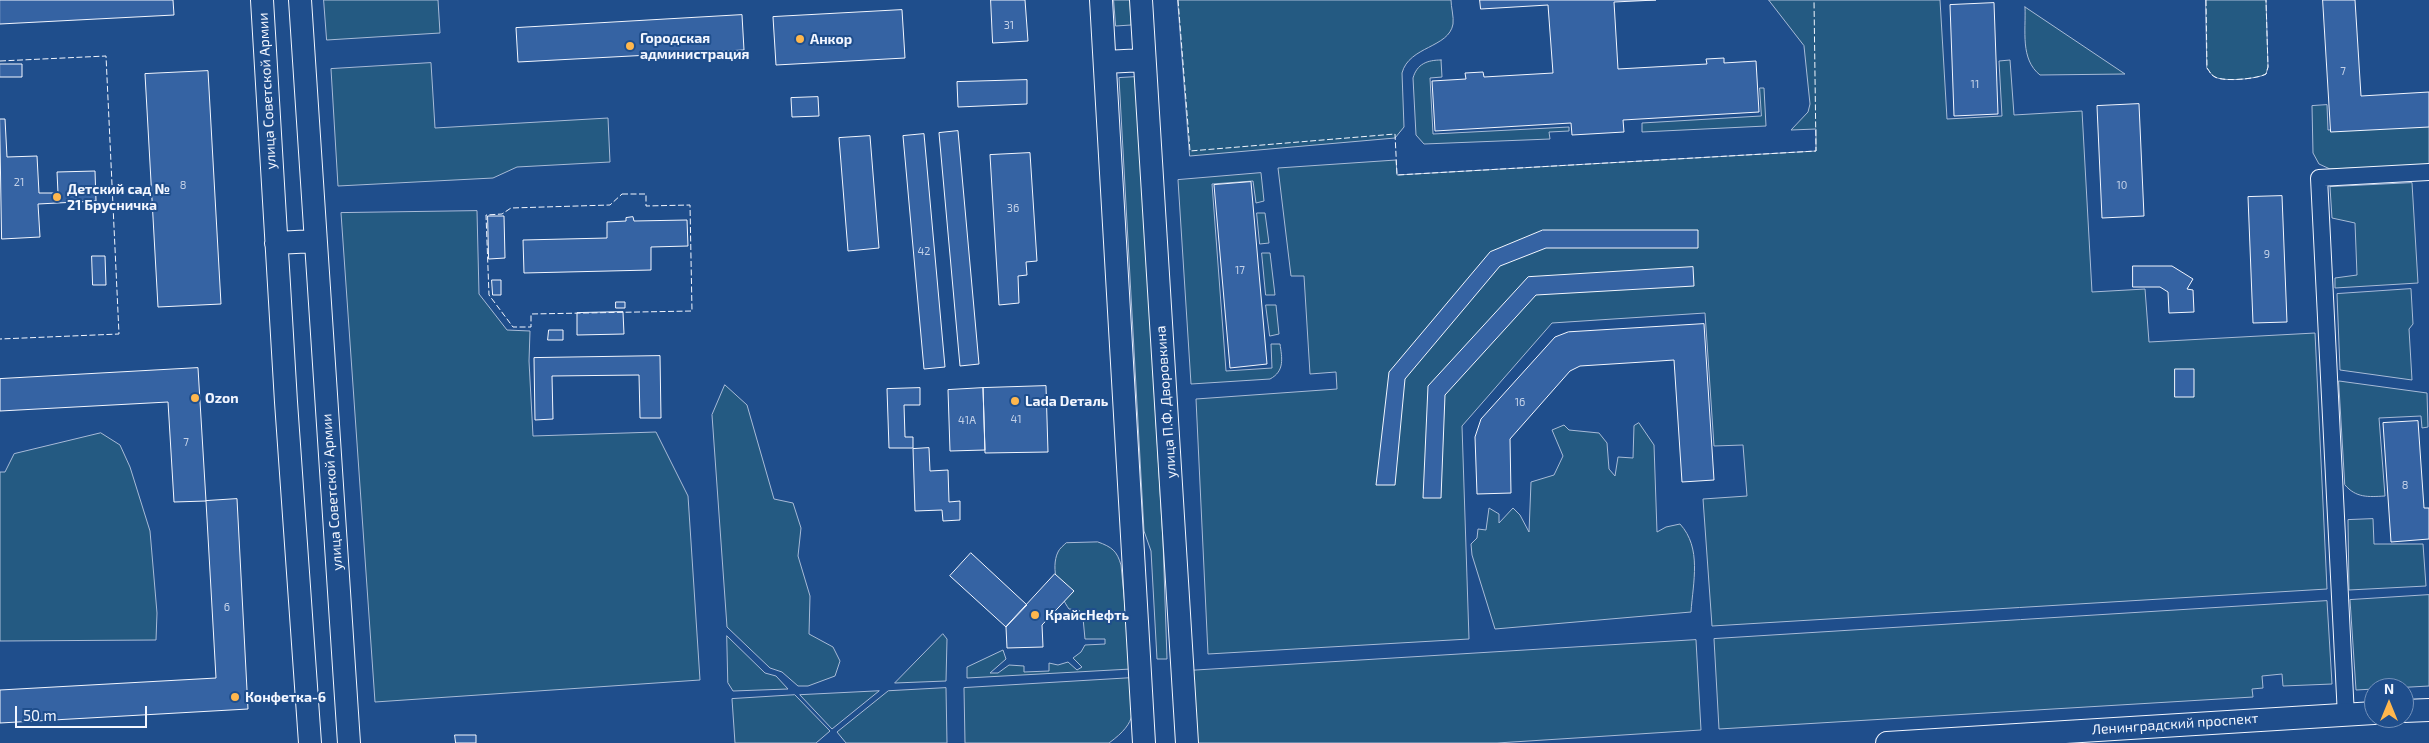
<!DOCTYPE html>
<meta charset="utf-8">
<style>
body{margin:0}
#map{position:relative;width:2429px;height:743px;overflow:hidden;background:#1f4e8c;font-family:"Exo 2",sans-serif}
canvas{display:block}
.north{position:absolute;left:2364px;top:678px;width:50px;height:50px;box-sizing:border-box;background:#1f4e8c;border:1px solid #7391ba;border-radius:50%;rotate:0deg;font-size:14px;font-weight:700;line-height:20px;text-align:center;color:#f2f6ff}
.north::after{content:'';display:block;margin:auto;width:18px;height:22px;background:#ffb74d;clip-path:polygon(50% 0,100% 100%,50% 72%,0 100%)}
.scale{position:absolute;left:15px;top:706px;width:132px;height:22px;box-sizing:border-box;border:2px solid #f2f6ff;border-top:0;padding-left:6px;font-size:15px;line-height:18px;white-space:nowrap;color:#f2f6ff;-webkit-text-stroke:4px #1f4e8c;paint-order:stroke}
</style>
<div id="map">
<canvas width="2429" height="743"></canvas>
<div class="north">N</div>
<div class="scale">50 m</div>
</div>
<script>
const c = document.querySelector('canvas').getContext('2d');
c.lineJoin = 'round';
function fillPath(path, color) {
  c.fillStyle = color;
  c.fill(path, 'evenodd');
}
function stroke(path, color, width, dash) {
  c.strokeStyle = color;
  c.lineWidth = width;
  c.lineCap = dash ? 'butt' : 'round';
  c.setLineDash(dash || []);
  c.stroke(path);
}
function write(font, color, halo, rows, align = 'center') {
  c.font = font + ' "Exo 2",sans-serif';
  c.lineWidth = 4;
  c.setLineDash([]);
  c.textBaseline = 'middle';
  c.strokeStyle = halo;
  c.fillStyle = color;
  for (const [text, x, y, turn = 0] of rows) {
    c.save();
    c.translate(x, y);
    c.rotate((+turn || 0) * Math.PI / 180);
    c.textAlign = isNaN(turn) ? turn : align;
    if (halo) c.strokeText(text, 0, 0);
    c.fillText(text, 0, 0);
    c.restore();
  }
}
const green = new Path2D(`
 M324,0H438L440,33L327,40Z
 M1114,0H1130L1131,25L1116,26Z
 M1178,0H1451C1451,7 1454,17 1453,24C1449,48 1409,46 1402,73L1404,127L1395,138L1190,156Z
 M1769,0H1940L1947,119L2002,116L1999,61L2010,60L2014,115L2082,111L2092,292L2145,289L2149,342L2315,333L2327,589L1712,626L1703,499L1747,496L1743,445L1714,446L1705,313L1552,323L1462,426L1469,639L1208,654L1196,399L1337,389L1336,372L1310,374L1304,276H1291L1278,168L1396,160L1397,175L1816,151V129L1791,130L1808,112L1810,104L1804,46Z
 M2206,0H2266L2268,67L2266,74C2257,79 2224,82 2215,77C2211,75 2210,72 2207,68Z
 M2025,7L2125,74L2040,75C2020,59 2026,31 2025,7Z
 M1441,60L1442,77L1430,78L1433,134L1569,127V131L1549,132L1550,139L1424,144L1416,135L1413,78C1417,64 1427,60 1441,60Z
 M431,63L435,128L608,118L610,162L517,167L493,178L338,186L331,69Z
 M1136,77L1163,541L1167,659H1157L1151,551L1144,531L1119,78Z
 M1760,88H1764L1766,126L1642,132V123L1761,116Z
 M2327,105L2328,130L2429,126V165L2330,169L2319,164L2313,153L2312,106Z
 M1261,173L1264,201L1256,203L1253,181L1212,184L1226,371L1272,368L1271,344H1280C1282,358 1285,371 1270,379L1191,384L1178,180Z
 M2412,183L2418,283L2335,288V278L2357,275L2355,223L2332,218L2330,187Z
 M477,211L479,294L507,330L530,331L529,361L533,436L656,432L688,496L700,680L375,702L341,213Z
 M1257,213H1265L1269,243L1260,244Z
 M1262,253H1270L1275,295H1266Z
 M2411,289L2413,324L2409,329L2412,380L2340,370L2337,294Z
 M1266,305H1276L1279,334L1270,336Z
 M2339,381L2427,393L2428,427L2422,428L2421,416L2379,418L2385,496C2368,497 2356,498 2345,485Z
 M725,385L747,405L774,499L793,503L801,528L798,556L810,596L809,634L833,647L840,661L835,676L808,686H798L782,672L770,668L727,627L712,415Z
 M1639,423L1654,445L1657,532L1666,527L1680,524C1702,548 1693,582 1691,612L1495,629L1472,555L1471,544L1477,538L1478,529L1486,530L1489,508L1499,514V523L1513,508L1520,515L1529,532L1531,482L1554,475L1563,456L1552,430L1564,425L1569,430L1599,433L1607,443L1609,469L1615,476L1618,457L1633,458L1634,426Z
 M101,433L120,445L130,467L150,531L157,613L156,640L0,641V472H5L14,454Z
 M2373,519L2374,544H2423L2426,586L2349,590L2348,520Z
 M1098,542C1112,547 1117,551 1121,565L1131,669L967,678V667L1003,650L1006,659L990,673H998L1009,665L1024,666V672L1049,671V663L1058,665L1068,662L1077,670L1082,667L1073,658L1081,652L1085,645L1105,644V639H1085L1083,618L1079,610L1069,609C1059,595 1050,568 1058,552C1059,549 1064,545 1066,543Z
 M2429,595V686L2356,690L2350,600Z
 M2327,601L2332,684L2283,686L2282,674L2262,676L2263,688L2252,689L2253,697L1719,729L1714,639Z
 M943,634L947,639L946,681L895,683Z
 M727,636L765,673L776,676L788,689L733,691L728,683Z
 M1696,640L1701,730L1497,743H1190L1186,671Z
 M1132,678C1133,711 1139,721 1109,743H965L964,688Z
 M946,688L947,743H846L837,732L888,691Z
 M879,691L832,729L800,695Z
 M795,695L830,731L816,743H735L732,699Z`);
const building = new Path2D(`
 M0,0H173L174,15L0,24Z
 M991,0H1025L1028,41L993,43Z
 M1480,0H1656L1614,2L1618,69L1707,64L1706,59L1724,58V63L1756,61L1759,112L1623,120L1624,132L1572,135L1571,123L1435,131L1432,81L1466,79L1465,73L1483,72L1484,77L1553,73L1548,5L1481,9Z
 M2323,0H2355L2361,96L2429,92V127L2331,132Z
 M1994,3L1998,114L1954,116L1950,5Z
 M902,10L905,58L776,65L773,17Z
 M742,15L744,50L518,62L516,28Z
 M0,64H22V77H0Z
 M208,71L221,304L158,307L145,74Z
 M1027,80V104L958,107L957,82Z
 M818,97L819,116L792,117L791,98Z
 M2139,104L2144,216L2102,218L2097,106Z
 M0,119H5L7,157L37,156L39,193H58L57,172L95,171L96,201L38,204L40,237L2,239Z
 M958,131L979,364L960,366L939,133Z
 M924,134L945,367L924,369L903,136Z
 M870,136L879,248L848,251L839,138Z
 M1030,153L1037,261L1026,262L1027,275L1018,276L1019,303L999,305L990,155Z
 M1251,182L1267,364L1230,368L1214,185Z
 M2282,196L2287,322L2253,323L2248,197Z
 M488,216H504L505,258L489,259Z
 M633,217L634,221L687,220L688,246L651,247V270L524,273L523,240L607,238V222L626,221V218Z
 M1543,230H1698V248H1546L1500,266L1405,379L1395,485H1376L1389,372L1490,252Z
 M92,256H105L106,285H93Z
 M2133,266H2172L2193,279L2187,289L2193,290L2194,312L2169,313L2168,292L2160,287H2133Z
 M1693,267L1694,286L1536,295L1445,395L1441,498H1423L1428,386L1528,277Z
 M492,280H501V295H493Z
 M616,302H625V308H616Z
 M623,312L624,334L577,335V313Z
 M1704,324L1714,480L1682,482L1674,360L1659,361L1580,366L1570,371L1510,439L1511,493L1477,494L1475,437L1481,419L1555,337L1568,332Z
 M549,330H563V340H548Z
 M660,356L661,418H640L639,375L552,376L553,419L535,420L534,358Z
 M198,368L206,501L174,502L168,402L0,411V379Z
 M2175,369H2194V397H2175Z
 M1046,386L1048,452L985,453L983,388Z
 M920,388V405H904L905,437H913V448H889L887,389Z
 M983,388L985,450L950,451L948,390Z
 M2418,421L2424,508H2429V539L2391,542L2383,423Z
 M929,448L930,471L948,470L949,502L960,501V520L943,521L942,510L915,511L913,449Z
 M237,499L248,709L0,723V690L216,678L206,501Z
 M971,553L1027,605L1006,627L950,576Z
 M1055,574L1074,591L1042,625L1043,647L1007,648L1006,627Z
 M455,735H476V743H456Z`);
const street = new Path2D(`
 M2346,716L2319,178L2429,172`);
const secondary = new Path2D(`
 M262,0L286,402L310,743
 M300,0L349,743
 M1101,0L1144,743
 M1141,0L1187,743
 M1105,62L1144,60
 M276,243L315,241
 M2404,711L2429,710
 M1887,743L2374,713`);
const fence = new Path2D(`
 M1178,0L1190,151L1395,134L1397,175L1816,151L1814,0
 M2206,0L2207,68C2210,72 2211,75 2215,77C2224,82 2257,79 2266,74L2268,67L2266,0
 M0,61L106,56L119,334L0,339
 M622,194H646V206L690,205L692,311L531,314V327H513L489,295L486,215L502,214L511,208L610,205Z`);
const markers = [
 [800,39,5,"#ffb74d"],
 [630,46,5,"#ffb74d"],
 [57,197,5,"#ffb74d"],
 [195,398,5,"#ffb74d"],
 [1015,401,5,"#ffb74d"],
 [1035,615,5,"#ffb74d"],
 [235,697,5,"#ffb74d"]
];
const numberNames = [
 ["31",1009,25],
 ["7",2343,71],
 ["11",1975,84],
 ["21",19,182],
 ["8",183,185],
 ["10",2122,185],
 ["36",1013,208],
 ["42",924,251],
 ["9",2267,254],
 ["17",1240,270],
 ["16",1520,402],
 ["41",1016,419],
 ["41А",967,420],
 ["7",186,442],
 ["8",2405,485],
 ["6",227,607]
];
const poiNames = [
 ["Городская",640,38],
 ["администрация",640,54],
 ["Анкор",810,39],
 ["Детский сад №",67,189],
 ["21 Брусничка",67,205],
 ["Ozon",205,398],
 ["Lada Dеталь",1025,401],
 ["КрайсНефть",1045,615],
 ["Конфетка-6",245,697]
];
const streetNames = [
 ["улица Советской Армии",267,91,-93],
 ["улица П.Ф. Дворовкина",1166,402,-94],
 ["улица Советской Армии",332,492,-94],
 ["Ленинградский проспект",2175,724,-4]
];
fillPath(green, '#245a82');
stroke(green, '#a8bbd7', 1);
fillPath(building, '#3563a3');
stroke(building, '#f2f6ff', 1);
stroke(street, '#f2f6ff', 18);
stroke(secondary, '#f2f6ff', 24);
stroke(street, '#1f4e8c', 16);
stroke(secondary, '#1f4e8c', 22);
stroke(fence, '#f2f6ff', 1, [6, 2.5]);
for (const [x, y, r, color] of markers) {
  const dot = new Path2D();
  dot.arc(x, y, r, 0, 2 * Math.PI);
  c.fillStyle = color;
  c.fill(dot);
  stroke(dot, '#1f4e8c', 2);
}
write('11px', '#c3d1e8', null, numberNames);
write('bold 14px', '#f2f6ff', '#1f4e8c', poiNames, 'left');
write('14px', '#f2f6ff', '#1f4e8c', streetNames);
</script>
